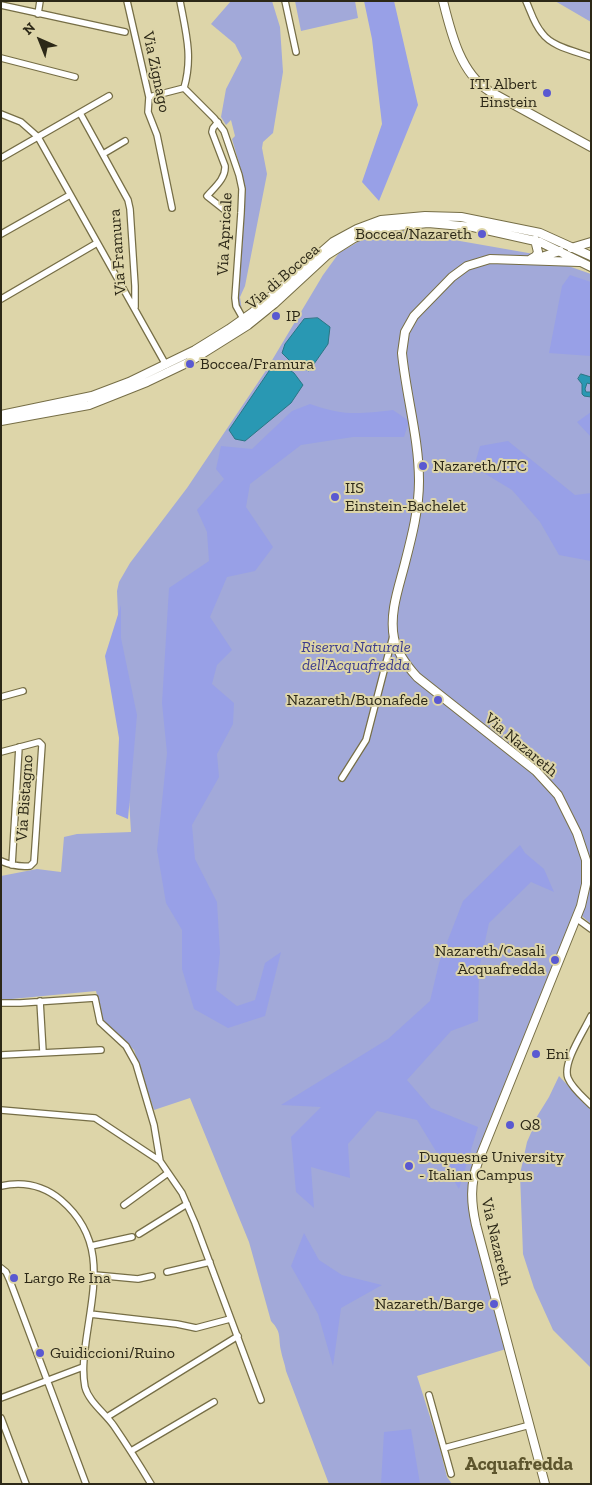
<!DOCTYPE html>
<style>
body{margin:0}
#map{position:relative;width:592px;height:1485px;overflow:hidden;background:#ddd5a9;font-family:"Zilla Slab",serif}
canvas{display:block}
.frame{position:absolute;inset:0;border:2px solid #2c2817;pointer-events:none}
.north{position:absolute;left:15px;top:15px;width:50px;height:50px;-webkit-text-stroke:4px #ddd5a9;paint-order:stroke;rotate:316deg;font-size:14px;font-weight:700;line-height:20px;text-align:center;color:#2c2817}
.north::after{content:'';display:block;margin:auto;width:18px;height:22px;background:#2c2817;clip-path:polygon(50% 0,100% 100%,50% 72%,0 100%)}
</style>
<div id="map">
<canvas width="592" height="1485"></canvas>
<div class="frame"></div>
<div class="north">N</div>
</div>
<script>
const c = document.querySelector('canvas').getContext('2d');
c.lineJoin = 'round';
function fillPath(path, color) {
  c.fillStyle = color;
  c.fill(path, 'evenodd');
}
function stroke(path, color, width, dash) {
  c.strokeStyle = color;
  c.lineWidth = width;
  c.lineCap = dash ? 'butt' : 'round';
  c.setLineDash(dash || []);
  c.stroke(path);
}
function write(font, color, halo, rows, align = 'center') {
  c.font = font + ' "Zilla Slab",serif';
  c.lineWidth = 4;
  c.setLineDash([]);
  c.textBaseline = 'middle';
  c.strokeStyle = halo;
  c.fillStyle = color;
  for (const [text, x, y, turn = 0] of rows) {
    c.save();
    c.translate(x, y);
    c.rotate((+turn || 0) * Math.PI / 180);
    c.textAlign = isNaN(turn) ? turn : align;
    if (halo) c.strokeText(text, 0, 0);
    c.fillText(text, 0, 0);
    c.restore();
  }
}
const green = new Path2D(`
 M231,1H272L280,27L283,72L273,133L263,142L262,148L267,174L245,286L240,297L242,311L238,302L243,236L244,196V181L232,139L235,136L231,120L226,125L221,117L226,89L242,58L235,44L211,24Z
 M295,1H355L358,18L301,31Z
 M555,1H591V22Z
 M403,231L534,254L591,274V924L576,911L472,1172L470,1174L468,1185L469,1208L506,1349L417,1376L439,1445L447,1477L452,1484H329L286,1371C285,1364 282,1357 281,1351C278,1336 282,1333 271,1321L249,1242L190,1098L154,1110L134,1050L103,1020L96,991L1,1000V876L37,869L61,872L64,837L77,834L131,832L119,638L117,591L119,582L130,563L187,488L265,372L323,275L339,253L363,239L387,232Z
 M559,1076L591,1110V1368L553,1330L534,1288L523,1254L520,1174L527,1142L537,1119L536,1118L549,1097Z`);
const forest = new Path2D(`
 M364,1H394L418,105L379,201L362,182L382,124L372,39Z
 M570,275L591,282V356L549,353L562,286Z
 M310,404C343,416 359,414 393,410L409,421L404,437H353L301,445L250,484L246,507L273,547L255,571L227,577L210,617L232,650L217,665L212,684L234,703L233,724L217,754L219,777L192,825L195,859L217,902L220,953L216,990L237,1006L255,1000L265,963L281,952L265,1016L228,1028L194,1009L182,969V930L166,903L157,850L167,753L162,703L169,588L209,561L207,532L197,510L224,479L216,469L221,446L252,449L292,411Z
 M591,412V437L577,422Z
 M508,441L575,495L591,493V561L559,555L540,522L512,490L474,467L480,446Z
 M121,605V638L137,715L128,819L116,814L119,738L105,656Z
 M520,845L525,853L544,869L554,892L531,882L489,923L479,969L478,1021L451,1031L407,1080L431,1108L478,1127L459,1189L417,1120L377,1111L348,1144L350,1178L311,1167L314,1208L296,1192L291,1137L321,1107L281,1105L388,1039L430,1001L439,963L463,901Z
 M304,1233L319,1260L342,1275L382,1285L341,1308L333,1366L318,1314L291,1266Z
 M411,1429L420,1484H381L384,1432Z`);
const water = new Path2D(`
 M318,318L330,327L328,344L309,371L291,362L282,353L285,344L304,319Z
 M282,365L294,373L303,385L291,403L245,441L235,439L229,430L271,368Z
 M581,374L591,377V384L587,383L585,389L586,392H591V397L584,396L582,394V384L578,379Z`);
const street = new Path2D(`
 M127,1L149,97L148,112L157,135L172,208
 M180,1C186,33 193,57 184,88
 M285,1L296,52
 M526,1C531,12 534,24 542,33C552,47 575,51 591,57
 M1,5L125,32
 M38,14L40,1
 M1,58L75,77
 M184,88L214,118L224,131L239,175L242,189L241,213L235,298L236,306L245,322
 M149,97L184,88
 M80,113L128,200L130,209L135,286V307
 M1,114L21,122L38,137L166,365
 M218,122L213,128L212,132L225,166C226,178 215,187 207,196L226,211
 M103,154L125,141
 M1,158L109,96
 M1,234L70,195
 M1,299L97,243
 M1,697L23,691
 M1,752L39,742L42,745L34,862L30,866C20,867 10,865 1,861
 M342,778L366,740L393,636
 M12,865L19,747
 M576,918L591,929
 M40,1001L43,1052
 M1,1003H20L95,998L100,1022L126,1046L136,1064L154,1125L160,1161
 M591,1016C584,1031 562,1063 568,1078C572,1088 583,1097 591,1105
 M1,1055L101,1050
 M1,1110L95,1118L160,1161L182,1193L195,1223L261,1400
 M1,1186C23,1181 44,1186 61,1200C108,1240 93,1289 86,1341C84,1357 82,1371 85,1387C89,1402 105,1413 114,1426C127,1445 139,1464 151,1484
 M124,1205L168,1173
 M139,1234L187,1204
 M91,1246L132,1237
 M1,1268L6,1272L10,1281L86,1484
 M167,1272L210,1262
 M95,1275L138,1279L152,1276
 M90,1314L177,1324L196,1328L230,1319
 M429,1395L451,1474
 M1,1398L83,1367
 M107,1417L238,1336
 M1,1418L26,1484
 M444,1448L530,1425
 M131,1451L214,1402`);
const secondary = new Path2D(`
 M443,1C451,33 460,72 489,91L591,147
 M571,248L591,242
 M531,259L536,256L538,252L535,240
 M535,259L560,251
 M1,415L92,396L129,382L195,350L229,329L253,312L333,242L357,229L381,220L425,216L461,217L540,233L591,256
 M1,421L89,405L147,382L189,362L248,325L274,304L327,255L354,238L379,228L428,223L473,227L540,242L591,267
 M545,1484L476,1225C471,1203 470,1184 478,1162L581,906L586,884V860L577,833L558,795L536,771L417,677C407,666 397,653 394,638C389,613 399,587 405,563C412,536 419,509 419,481C419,438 406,395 402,353L405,332L414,316L452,277L467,266L490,259L579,262`);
const markers = [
 [547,93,5,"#5a59d1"],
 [482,234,5,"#5a59d1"],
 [276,316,5,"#5a59d1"],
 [190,364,5,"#5a59d1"],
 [423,466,5,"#5a59d1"],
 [335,497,5,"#5a59d1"],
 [438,700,5,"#5a59d1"],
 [555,960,5,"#5a59d1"],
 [536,1054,5,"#5a59d1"],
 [510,1125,5,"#5a59d1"],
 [409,1166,5,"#5a59d1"],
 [14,1278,5,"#5a59d1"],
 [494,1304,5,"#5a59d1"],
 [40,1353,5,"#5a59d1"]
];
const streetNames = [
 ["Via Zignago",156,72,78],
 ["Via Apricale",225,234,-87],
 ["Via Framura",118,252,-94],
 ["Via di Boccea",283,277,-41],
 ["Via Nazareth",521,745,40],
 ["Via Bistagno",25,798,-86],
 ["Via Nazareth",496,1242,77]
];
const poiNames = [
 ["ITI Albert",537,84,"right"],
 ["Einstein",537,102,"right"],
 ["Boccea/Nazareth",472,234,"right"],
 ["IP",286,316],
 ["Boccea/Framura",200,364],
 ["Nazareth/ITC",433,466],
 ["IIS",345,488],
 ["Einstein-Bachelet",345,506],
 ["Nazareth/Buonafede",428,700,"right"],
 ["Nazareth/Casali",545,951,"right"],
 ["Acquafredda",545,969,"right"],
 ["Eni",546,1054],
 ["Q8",520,1125],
 ["Duquesne University",419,1157],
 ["- Italian Campus",419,1175],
 ["Largo Re Ina",24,1278],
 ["Nazareth/Barge",484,1304,"right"],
 ["Guidiccioni/Ruino",50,1353]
];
const parkNames = [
 ["Riserva Naturale",356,647],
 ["dell'Acquafredda",356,665]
];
const quarterNames = [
 ["Acquafredda",519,1465]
];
fillPath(green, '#a2a9d9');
fillPath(forest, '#98a0e7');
fillPath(water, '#2998b3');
stroke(water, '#2a7684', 1);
stroke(street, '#766e46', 8);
stroke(secondary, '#766e46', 10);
stroke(street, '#fff', 5.5);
stroke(secondary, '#fff', 8);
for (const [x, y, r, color] of markers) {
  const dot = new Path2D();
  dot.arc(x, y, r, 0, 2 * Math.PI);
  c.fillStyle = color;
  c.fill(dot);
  stroke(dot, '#ddd5a9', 2);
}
write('16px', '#2c2817', '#ddd5a9', streetNames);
write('16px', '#2c2817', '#ddd5a9', poiNames, 'left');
write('italic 16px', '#3c3c8f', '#ddd5a9', parkNames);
write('bold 19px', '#5d552d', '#ddd5a9', quarterNames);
</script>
